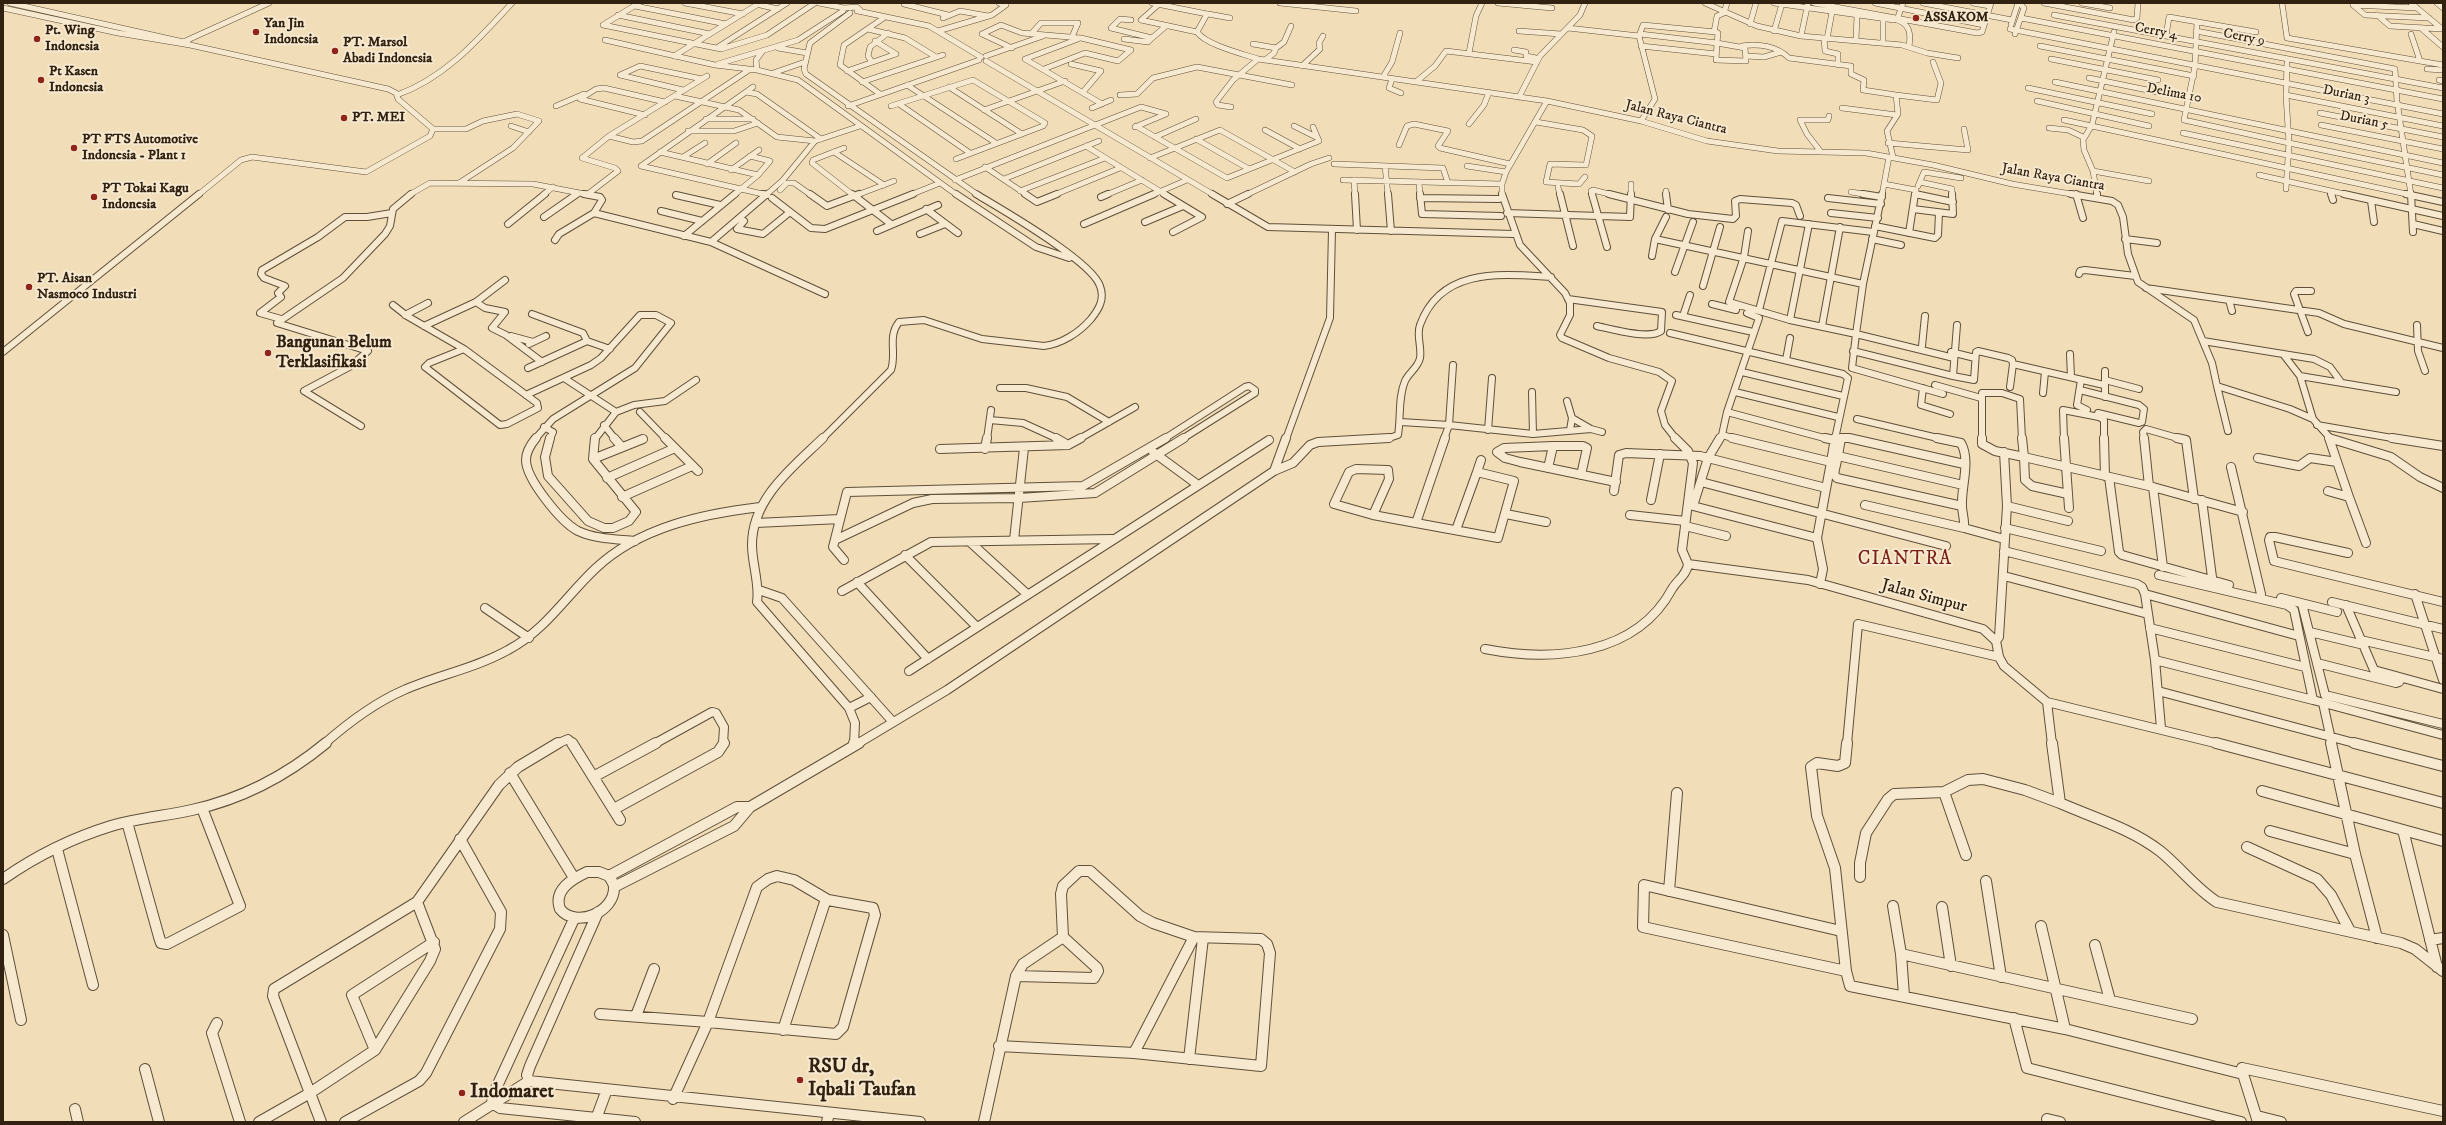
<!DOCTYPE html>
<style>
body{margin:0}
#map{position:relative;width:2446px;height:1125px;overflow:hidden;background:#f1ddb7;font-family:"IM FELL DW Pica",serif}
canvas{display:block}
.frame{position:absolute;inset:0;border:4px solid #302110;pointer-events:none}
</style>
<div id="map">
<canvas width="2446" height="1125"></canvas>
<div class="frame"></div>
</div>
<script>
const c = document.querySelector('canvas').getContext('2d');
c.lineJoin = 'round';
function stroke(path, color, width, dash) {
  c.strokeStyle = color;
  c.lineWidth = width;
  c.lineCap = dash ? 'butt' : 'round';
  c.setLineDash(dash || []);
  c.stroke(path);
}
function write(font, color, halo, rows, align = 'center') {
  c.font = font + ' "IM FELL DW Pica",serif';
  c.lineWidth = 4;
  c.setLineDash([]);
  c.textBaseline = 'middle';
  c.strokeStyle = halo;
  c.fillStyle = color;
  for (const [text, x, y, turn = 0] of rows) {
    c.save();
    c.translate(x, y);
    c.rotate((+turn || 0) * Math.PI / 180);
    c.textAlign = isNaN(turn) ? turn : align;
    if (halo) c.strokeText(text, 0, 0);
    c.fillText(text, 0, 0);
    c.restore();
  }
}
const minorFar3 = new Path2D(`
 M10,3L188,43
 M639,3L603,25L721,49L767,35L815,3
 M685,3L743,14
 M819,3L844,8L857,7L860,10L857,11
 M1152,3L1207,14L1197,32C1206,45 1243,54 1258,59L1547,101L1641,121L1707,141L1778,151L1866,153L1933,165L2012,184L2077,195
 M1280,3L1356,11
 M1498,3L1552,8
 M1705,3L1757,26L1801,36L1808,3
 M1774,3L1894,20L1898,17L1903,3
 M1814,3L1977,33L1982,32L1991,3
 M1875,3L1984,25
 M1923,3L2012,20
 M1973,3L1990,6
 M2044,3L2134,20L2137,18L2138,3
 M2082,3L2110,8
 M2282,3L2287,38L2443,65
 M2437,3L2443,8
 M756,4L778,9
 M904,4L948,15
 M1158,5L1141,20L1197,32
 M2353,5L2365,15L2429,18
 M2353,5L2417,8
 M635,6L726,24
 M3,8L118,33L190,45L388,89L396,93L398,99L433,129H466L483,121L517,114L539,121L513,148L459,183
 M858,11L929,26L981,57
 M850,13L810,43L804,69L806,74L978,195
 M1208,14L1230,18
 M618,15L710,34
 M2054,15L2443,88
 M2377,15L2390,26L2442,29L2411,3
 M943,18L960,11L988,16
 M2021,18L2443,99
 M1883,20V42
 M1897,20C1910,24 1911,34 1909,46
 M2197,22L2195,66L2184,120L2289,143L2286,189
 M1750,24L1756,3
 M2011,25L2018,3
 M1568,28L1639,36
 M2421,28L2443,47
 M868,29L905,38L936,57
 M2010,29L2443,114
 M938,31L992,15L1006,5L999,3
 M1519,31L1561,34
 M1774,31L1782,4
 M2196,31L2395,69L2397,101L2411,195
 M1714,32L1717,16L1724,13L1727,3
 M1031,34L1041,23H1078L1072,37
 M1640,34L1717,43
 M2015,34L2024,8L2019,3
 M2411,34L2420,61
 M1801,36L1902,45L1927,53L1958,58
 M2166,36L2169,17L2256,32
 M1152,38L1166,26
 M1824,38L1825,51L1838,54V65
 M1078,39L1025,59L1102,104
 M1124,39L1148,42L1152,38L1111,28L1120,19L1131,20
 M1827,39L1832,12
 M605,40L715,65L757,70L798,80L957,195
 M1856,40L1857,16
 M875,41L896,54
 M181,43L269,3
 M1717,43L1745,48L1746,61L1716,60Z
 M1253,44L1276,48L1274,53L1265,60
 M1641,46L1716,54
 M1742,46C1758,43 1777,46 1789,58L1851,66V74L1864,80L1863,90L1896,95L1898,114L1887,131L1893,157
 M2040,46L2194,76
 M718,47L787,3
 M778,48L807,53
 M1012,48L982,34L1001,25L1022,33L1081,38L1131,50L1118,61L1085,53L1044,69
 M1276,48L1284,42L1291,26
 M1514,50L1526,52V56L1536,58
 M1469,53L1476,16L1482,3
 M674,56L760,3
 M986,56L1043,36
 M1746,56L1764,57L1781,52
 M2051,59L2158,80
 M986,61L1214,195
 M872,62L868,56L870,47L888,33
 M2287,63L2286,95L2289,143L2443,175
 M718,64L798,40L843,11
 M1071,64L1101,71L1083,92
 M1302,66L1320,49L1319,43L1323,36
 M2427,69L2443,70
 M757,70L756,60L762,52
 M847,71L896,54
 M773,73L805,62
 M707,76L609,136L633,142L642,141L749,70
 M1383,77L1392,62L1400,33
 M2089,78L2157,92
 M1392,79L1389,88L1401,93
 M2439,80L2443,81
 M1417,81L1435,66L1446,51L1537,62
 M862,82L943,55
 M2055,82L2443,163
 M907,85L996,143
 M753,87L641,166L767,195
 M949,87L1022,134
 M2028,88L2152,114
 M683,90L620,75L640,66L702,79
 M746,92L757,94L821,139
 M880,94L840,65L844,45L885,17
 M397,95C445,78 479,39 512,3
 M1120,95L1137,94L1153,78L1197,67L1292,85
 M1896,95L1937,100L1941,83L1933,62
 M2286,95L2443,126
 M675,96L739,110L777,137L815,141L860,126
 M1519,97L1540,56L1580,15L1585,3
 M2037,101L2149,126
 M899,104L970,153
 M556,106L584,94
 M848,106L979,60
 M891,106L973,80L1045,123L1043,126L956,159
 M1231,107L1218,105L1216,102L1233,80L1258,59
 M1092,108L1111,100
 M1842,108L1897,115
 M984,110L1065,81
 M2320,113L2443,137
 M645,115L580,99L596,89L604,88L665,102
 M706,119H753
 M2064,120L2411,195
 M1641,121L1655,99L1639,36L1643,25L1716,32L1718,33L1717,43
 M1536,122L1583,130L1592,136L1586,165L1550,164L1546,182L1579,184L1585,177
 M1469,124L1484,105L1489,92
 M2321,125L2443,149
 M511,126L529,132
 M1136,126L1227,178L1319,141L1313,127
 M1294,126L1316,137
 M2049,128L2068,130L2083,137
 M1265,130L1300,149
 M688,131H734L758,123
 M2183,133L2443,188
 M1155,137L1196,119
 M1196,139L1249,169
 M1888,143L1968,150L1964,129
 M1399,145L1407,126L1414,124L1448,131L1438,146L1440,148L1510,164
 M1086,146L1166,195
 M844,148L813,160L812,163L853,195
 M660,152L758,175
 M834,152L884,185
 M1821,152L1807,134L1800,120H1828L1829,116
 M683,157L705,143
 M1150,158L1220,130L1295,172
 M707,164L736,143
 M1334,164L1443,168L1448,183
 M1385,166L1388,195
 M1467,166L1506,172
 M985,167L1027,195
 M731,170L759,150
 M2093,171L2149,181
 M2259,175L2349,195
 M1004,179L1099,141
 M955,180L1141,107L1166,114L1135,127
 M1343,180L1502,184
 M1354,180L1355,195
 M1920,182L1952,189V195
 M1419,183L1420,195
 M1884,184L1916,190L1915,195
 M1918,186L1924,172L1961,178
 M1558,187L1560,195
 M780,190L787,183H794L811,195
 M1020,191L1105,158
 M1666,191V195
 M1851,192L1869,195
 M2331,192L2332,195
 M588,194L618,171L615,168L582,158L609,136
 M1915,194L1920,195
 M198,195L241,160L252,157L366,172L430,136L433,129
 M409,195L430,183L533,184L590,195
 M543,195L553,187
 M575,195L578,193
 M734,195L758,175L770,161L750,156
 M766,195L783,180L815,141
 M857,195L894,181
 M910,195L940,183
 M1054,195L1120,168
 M1106,195L1142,180
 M1152,195L1187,180
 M1246,195L1311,164L1329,158
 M1502,195V184L1506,172L1547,101
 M1592,195L1591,191L1593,190L1613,195
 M1631,195V184
 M1882,195L1889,157
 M2097,195L2093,171L2084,150L2083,140L2092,125L2114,32`);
const minorFar2 = new Path2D(`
 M584,194L600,197L602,200L594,213L711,242L767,194
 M763,194L767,195
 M810,194L827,206L859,194
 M852,194L891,224
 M956,194L1036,247L1069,258
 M1025,194L1037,202L1057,194
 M1164,194L1202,217L1173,232
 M1212,194L1268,227L1513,234
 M1355,194L1357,230
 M1388,194L1391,231
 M1420,194L1422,214L1501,216
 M1502,194L1520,245L1565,293L1570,303V315L1560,335L1562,338L1609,358L1659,372L1672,381L1661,411L1665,425L1676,439
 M1560,194L1573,246
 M1592,194L1607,247
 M1609,194L1688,214L1733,219L1736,216L1735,201L1740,199L1792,203L1796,205L1800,216
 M1666,194L1668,210
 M1863,194L1882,197
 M1915,194L1953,202
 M2071,194L2112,201L2118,205L2123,217L2128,254L2138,282L2194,320L2212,363L2217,386L2290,409L2313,419L2331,439
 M2076,194L2083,218
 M2097,194V197
 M2331,194L2333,200
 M2344,194L2443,216
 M2406,194L2443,202
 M2411,194L2413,232
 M676,195L720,205
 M1101,197L1108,194
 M772,198L811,228L825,229L913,194
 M1420,198L1499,199
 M1828,198L1881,204
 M2371,201L2374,222
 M1227,204L1248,194
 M926,209L958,233
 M1913,209L1953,214L1952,194
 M661,211L702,221
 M1507,213L1630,217L1631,194
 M1831,213L1878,218
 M544,217L577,194
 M744,221L737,229L763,234L790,212
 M1145,222L1183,206
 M508,224L545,194
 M1084,224L1154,194
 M2413,224L2443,231
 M1875,226L1935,238L1938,235L1939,213
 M877,231L938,205
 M1748,231L1744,257L1729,302L1790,320L1856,334L1852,368L1943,394
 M1909,233L1915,194
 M920,234L945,224
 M684,236L735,194
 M1655,239L1863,284L1882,194
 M1872,239L1901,245
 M2125,239L2157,243
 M555,240L559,234L594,213
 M711,242L825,294
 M1652,256L1655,239L1666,217
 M1675,272L1693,222
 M2079,274L2080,271L2085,270L2135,276
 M1863,284L1856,334L1954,358
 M1703,286L1720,227
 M2146,288L2319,313L2344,324L2443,348
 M1568,299L1662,312L1661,331C1649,340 1611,329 1597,326
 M2229,300L2232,311
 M476,302L485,308L505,312L492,328L506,335L542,362
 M1712,304L1736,310
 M393,305L407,316L464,349
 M1759,310L1782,221L1873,232
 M532,314L583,333L587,341
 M405,315L428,303
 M1676,315L1753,332
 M1683,316L1690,295
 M281,319L260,313L281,297L278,293L285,286L264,278L261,274L262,270L318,237L345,217H367L392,213
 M1790,320L1809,224
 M2417,325L2418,351L2425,371
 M424,326L476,302L505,280
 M1822,326L1840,227
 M2308,332L2294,294L2296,291H2311
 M1670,333L1843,374L1848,378L1835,439
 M511,336L533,342
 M2203,341L2314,359L2330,367L2341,382
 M529,344L546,336
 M1922,346L1925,316
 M464,349L537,403L538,408L507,424L500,425L425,367L429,363Z
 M1853,351L1953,376L1957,325
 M3,352L199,194
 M1951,352L1975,358
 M2070,354L2071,377
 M2283,354L2300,376
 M1786,360L1790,338
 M1453,365L1449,425L1533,434L1591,429L1602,432
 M528,368L587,341L610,349
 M2105,371V397
 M1742,372L1843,396
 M1953,376L1974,380L1976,352L1978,351L2008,358L2012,360L2013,364L2104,385
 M564,378L616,412L595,439
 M2081,380L2077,405L2087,410
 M2105,380L2139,389
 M1935,385L1981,398
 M2217,386L2228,431
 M2010,387L2013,364
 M1000,388H1026L1067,397L1109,422
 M1923,388L1921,405L1950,414
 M2080,390L2139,405L2144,409L2142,422L2139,423L2098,413
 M1532,392L1533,434
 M1735,392L1838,417
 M2043,393L2045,372
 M526,395L591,365L601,358L640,315H656L671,323L635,368L553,419L535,439
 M1567,401L1572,418L1570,430
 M616,412L634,405L665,401L696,380
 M640,412L666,439
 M1727,412L1828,439
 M1572,418L1591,429
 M1857,419L1942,439
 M2313,419L2300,376L2396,392
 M990,420L1023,423L1058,439
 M1401,422L1449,425L1444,439
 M604,425L615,439
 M2317,425L2398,439
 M361,426L304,391L349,367L368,351L277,323L343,278L385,234L390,226L393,209L411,194
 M544,427L553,432L550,439
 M1488,430L1492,378
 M1722,435L1727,412L1759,318L1747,313
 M822,439L891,370C897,353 887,337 899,322L924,320L982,339L1044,346C1061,344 1079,333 1091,319C1099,309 1105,299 1100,286C1092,261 1001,209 976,194
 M987,439L991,410
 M1079,439L1135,407
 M1164,439L1245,387L1249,386L1255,390V393L1182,439
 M1286,439L1330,318L1332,230
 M1386,439L1398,435C1401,417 1398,397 1405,381C1409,372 1418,368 1420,358C1422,347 1416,335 1420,325C1441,267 1501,274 1551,277
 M1720,439L1722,435L1736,439
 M1841,439H1851
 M1982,439V393H2002L2020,399L2022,439
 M2064,439L2063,410L2099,417L2104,420V439
 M2144,439L2143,432L2146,429L2181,439`);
const minorFar1 = new Path2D(`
 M536,438C531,444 526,452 526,460C526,479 561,522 578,531C595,539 616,539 635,541
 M550,438L545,457L548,476L588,521L604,528H613L629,521L636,512L593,459L595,438
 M614,438L622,447
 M665,438L698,471
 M823,438C793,467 752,498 752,545C752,564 760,585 757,602L849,708L855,723L854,744
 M1056,438L1068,445
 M1675,438L1688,451L1693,463L1682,550L1688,564L1808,580L1983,629L1996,641L1999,657L2004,666L2047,702
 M1720,438L1708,458L1693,506L1817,538L1831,462
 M1732,438L1831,462
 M1825,438L1834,440
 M1937,438L1961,443C1971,461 1961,486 1962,506C1962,513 1965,520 1964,528L2004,539
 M1982,438V444L1995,451L2024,457
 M2022,438L2024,457
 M2064,438L2069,508
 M2104,438L2105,476
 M2144,438L2149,486
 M2177,438L2186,440L2194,499
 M2329,438L2391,457L2420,477L2443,488
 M2392,438L2443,446
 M1553,446L1504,448L1497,452L1505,458L1520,462L1616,482
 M940,449L1068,445L1081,438
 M985,449L987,438
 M1153,452L1198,485
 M1838,456L1834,474L1837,478L1962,506
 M2024,457L2153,487L2243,512
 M2024,457L2025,480L2032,486L2068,494
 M2258,458L2299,466L2310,458L2337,462
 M593,459L643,439
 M1831,462L1835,438
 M2231,467L2261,594
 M1548,468L1553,446H1583L1587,448L1581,475
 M1356,469L1388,470L1389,479L1373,515L1334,504L1349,472Z
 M1274,471L1293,463L1310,445L1318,442L1389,438
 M1477,472L1481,460
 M2109,477L2119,552L2122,555L2229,585
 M607,478L675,448
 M1701,482L1946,546
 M1963,485L1838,456L1841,438H1849L1964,464
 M2153,487L2163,567
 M1614,491L1619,455L1626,453L1700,456L1826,488
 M2328,491L2349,497L2329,438
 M622,497L692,466
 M2349,497L2366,543
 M1651,500L1660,454
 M2202,500L2213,585
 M1865,505L1964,528
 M2007,506L2068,521
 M1506,514L1546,522
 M1373,515L1416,523L1445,438
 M1630,515L1685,521
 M756,523L840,519
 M1416,523L1498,538L1514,481L1477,472L1456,530
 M1685,526L1726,536
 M2005,528L2101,551
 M1817,538L1823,569L1820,584
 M835,540L913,503L932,499L1019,498L1095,493L1184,438
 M1014,540L1024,448
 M970,542L1027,594
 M2004,551L2137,584L2142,587L2145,594
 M2348,553L2275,537H2270L2269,540L2274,561L2443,602
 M905,555L977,627
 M844,560L833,547L847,492L1083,486L1166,438
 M2159,575L2287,605L2294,610L2313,700L2443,735
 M2004,576L2148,614
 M857,582L928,659
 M759,590L782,598L893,722
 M842,591L931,542L1112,539
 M2415,594L2443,680
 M2281,598L2337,612
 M2332,602L2443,629
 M2302,604L2325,695L2443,724
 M2346,605L2374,670L2443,689
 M485,608L529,638
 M2150,628L2305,667
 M2310,632L2364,645
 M2361,640L2443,659
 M1996,641L1999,637L2007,506L2004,452
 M1485,649C1552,662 1636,656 1672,589C1677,580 1687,575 1688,564
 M2155,660L2313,700
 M2317,663L2396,683L2399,682L2397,678
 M909,671L1269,440
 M2158,691L2358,744
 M2047,702L2052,744
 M2047,702L2219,744
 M2323,703L2332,744
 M849,708L871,697
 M2161,728L2155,660L2145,594L2299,636
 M324,744C349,722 374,703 404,690C438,675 476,668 508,650C546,630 566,596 596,568C640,527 702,514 760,507
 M557,744L568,739L573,744
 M654,744L712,712L716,713L724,727L723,744
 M857,744L947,690L1274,471L1286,438
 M1847,744L1858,624L1999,657`);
const minor = new Path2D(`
 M572,743L620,820
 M1847,743L1845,763L1838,766L1817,763L1811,767L1817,816L1835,868L1846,971L1850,986L2065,1029L2243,1074L2258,1122
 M2052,743L2060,803C2094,818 2130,828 2160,851C2180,867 2195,888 2217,902L2401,943L2415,949L2443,971
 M2216,743L2443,803
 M2331,743L2355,854L2377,938
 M2354,743L2443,766
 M854,745V743
 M510,773L574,878
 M595,776L656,743
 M2262,791L2443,841
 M1944,792L1966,855
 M750,807L859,743
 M614,809L718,752L724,743
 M127,822L159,937L161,943L167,944L240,906L202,808
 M2403,830L2437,967
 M2270,831L2355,854
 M2247,847L2317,879L2331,895L2350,931
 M57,849L93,985
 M587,872H599L609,876C611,880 614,883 614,887C615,912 576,929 560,909C553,890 572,879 587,872Z
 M609,876L737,807H750L734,826L614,887
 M777,876L794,880L828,900L873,908L875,915L843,1027L836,1034L708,1022L757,887L768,879Z
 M1860,877V863L1866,833L1888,799L1894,794L1944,792L1968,780L1983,779L2025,790L2060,803
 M3,879C36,856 72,838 111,826C138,818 165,816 192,810C242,799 286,776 326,743
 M1986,881L2001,977
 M1669,891L1677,793
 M1893,906L1901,954L1904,996
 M1942,907L1951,966
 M598,912L530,1066L527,1075L529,1081L920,1122
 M574,919L493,1095L492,1103L500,1108L635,1122
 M2041,926L2065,1029
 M1841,931L1644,885L1643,927L1846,971
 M3,935L21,1020
 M1194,937L1261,939L1267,944L1270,953L1261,1066L1134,1053Z
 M2430,940L2443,938
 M2095,945L2110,1000
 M1901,954L2192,1019
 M1016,976L1094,978L1098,971L1097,968L1063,937
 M600,1014L708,1022
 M636,1016L654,969
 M2014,1018L2027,1068L2241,1122
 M217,1023L212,1033L240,1122
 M783,1030L826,899
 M999,1046L1134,1053
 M375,1050L352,995L434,942
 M1189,1059L1203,938
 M145,1069L159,1122
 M2243,1074L2242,1068L2443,1111
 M673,1099L708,1022
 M75,1109L78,1122
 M2257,1116L2281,1122
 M596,1119L606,1092
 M2047,1119L2060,1122
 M259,1122L310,1093L375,1050L430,961L435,949L417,902
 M321,1122L273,996L274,989L417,902L499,785L518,767L558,743
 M345,1122L419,1081L426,1073L500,929L501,912L460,839
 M464,1122L529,1081
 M827,1122L829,1113
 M984,1122L1016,976L1023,964L1063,937L1061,894L1063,886L1079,871H1090L1140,916L1153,923L1194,937`);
const markers = [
 [1916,18,4,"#8f2418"],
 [256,32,4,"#8f2418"],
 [37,39,4,"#8f2418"],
 [335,51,4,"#8f2418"],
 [41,80,4,"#8f2418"],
 [344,118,4,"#8f2418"],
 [74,148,4,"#8f2418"],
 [94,197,4,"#8f2418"],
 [29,287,4,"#8f2418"],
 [268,353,4,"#8f2418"],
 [800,1080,4,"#8f2418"],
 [462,1093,4,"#8f2418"]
];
const farPoinames = [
 ["ASSAKOM",1924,18],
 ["Yan Jin",264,24],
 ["Indonesia",264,40],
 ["Pt. Wing",45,31],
 ["Indonesia",45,47],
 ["PT. Marsol",343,43],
 ["Abadi Indonesia",343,59],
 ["Pt Kasen",49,72],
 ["Indonesia",49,88],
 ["PT. MEI",352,118],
 ["PT FTS Automotive",82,140],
 ["Indonesia - Plant 1",82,156],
 ["PT Tokai Kagu",102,189],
 ["Indonesia",102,205],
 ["PT. Aisan",37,279],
 ["Nasmoco Industri",37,295]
];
const farStreetnames = [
 ["Cerry 4",2156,32,11],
 ["Cerry 9",2244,38,11],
 ["Delima 10",2174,94,11],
 ["Durian 3",2346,95,11],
 ["Jalan Raya Ciantra",1676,118,14],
 ["Durian 5",2364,121,11],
 ["Jalan Raya Ciantra",2053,178,10]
];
const poiNames = [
 ["Bangunan Belum",276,343],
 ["Terklasifikasi",276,363]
];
const streetNames = [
 ["Jalan Simpur",1924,597,15]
];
const quarterNames = [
 ["CIANTRA",1905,560]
];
const nearPoinames = [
 ["RSU dr,",808,1068],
 ["Iqbali Taufan",808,1091],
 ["Indomaret",470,1093]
];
stroke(minorFar3, '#60503a', 6);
stroke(minorFar2, '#60503a', 8);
stroke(minorFar1, '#60503a', 10);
stroke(minor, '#60503a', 12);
stroke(minorFar3, '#f6e9d0', 5);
stroke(minorFar2, '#f6e9d0', 6);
stroke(minorFar1, '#f6e9d0', 8);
stroke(minor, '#f6e9d0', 10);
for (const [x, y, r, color] of markers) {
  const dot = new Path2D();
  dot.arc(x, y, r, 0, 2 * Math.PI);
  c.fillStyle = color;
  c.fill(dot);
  stroke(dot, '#f6e9d0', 1.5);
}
write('bold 14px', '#302110', '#f6e9d0', farPoinames, 'left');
write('14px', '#302110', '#f6e9d0', farStreetnames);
write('bold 17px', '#302110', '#f6e9d0', poiNames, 'left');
write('17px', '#302110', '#f6e9d0', streetNames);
c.letterSpacing = '1px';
write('19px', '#7a1f14', '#f6e9d0', quarterNames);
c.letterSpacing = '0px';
write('bold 20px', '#302110', '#f6e9d0', nearPoinames, 'left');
</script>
